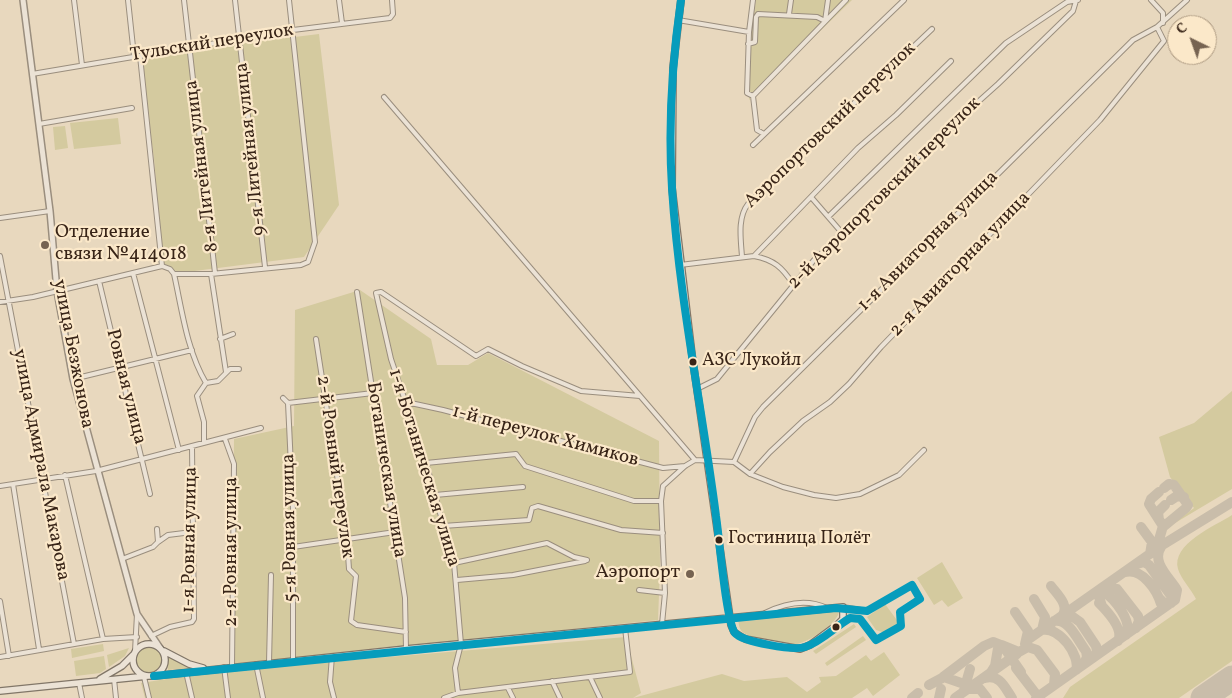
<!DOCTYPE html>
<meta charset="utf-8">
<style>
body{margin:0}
#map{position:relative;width:1232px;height:698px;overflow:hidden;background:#e8d8be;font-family:Vollkorn,serif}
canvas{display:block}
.north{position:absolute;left:1167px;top:15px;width:50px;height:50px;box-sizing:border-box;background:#fbe8c9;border:1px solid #ad9a82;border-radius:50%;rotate:318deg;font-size:14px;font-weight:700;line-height:20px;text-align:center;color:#382417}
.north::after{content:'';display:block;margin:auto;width:18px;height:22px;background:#766351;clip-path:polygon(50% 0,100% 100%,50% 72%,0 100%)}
</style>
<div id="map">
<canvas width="1232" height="698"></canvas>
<div class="north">С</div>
</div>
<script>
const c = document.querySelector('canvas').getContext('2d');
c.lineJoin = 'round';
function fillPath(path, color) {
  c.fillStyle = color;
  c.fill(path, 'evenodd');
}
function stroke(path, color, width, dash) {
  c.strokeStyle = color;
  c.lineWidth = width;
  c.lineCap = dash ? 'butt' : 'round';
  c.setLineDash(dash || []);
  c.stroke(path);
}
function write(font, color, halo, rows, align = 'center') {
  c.font = font + ' Vollkorn,serif';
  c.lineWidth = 4.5;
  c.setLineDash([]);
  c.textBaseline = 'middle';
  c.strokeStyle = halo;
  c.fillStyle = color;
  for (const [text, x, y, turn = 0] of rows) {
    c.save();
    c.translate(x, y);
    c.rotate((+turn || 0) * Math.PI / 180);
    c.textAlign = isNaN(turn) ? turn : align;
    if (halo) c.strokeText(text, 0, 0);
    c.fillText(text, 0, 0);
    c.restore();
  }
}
const green = new Path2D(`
 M756,0H852L749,100L751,33Z
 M319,34L339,205L304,257L179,273L163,263L154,159L140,56Z
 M118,118L121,144L74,149L70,123Z
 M65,126L68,148L55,150L53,127Z
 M360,290L431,339L437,365H468L488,353L659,441L660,569L658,620L232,665L234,439L294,426L295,310Z
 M1232,391V489L1170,526L1194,508L1170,477L1159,437L1194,423Z
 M1232,515V661L1179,698H1063L1070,687L1196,599C1191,589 1181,579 1178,569C1171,544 1215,526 1232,515Z
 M942,562L963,598L948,607L942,600L934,605L917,578Z
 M885,604L899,623L885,633L876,630L867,617Z
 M835,609L839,611C839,623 808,642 797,644C790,645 749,638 744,633C739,630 739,625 738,619Z
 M854,624L856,627L816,654L813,651Z
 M863,636L866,640L827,666L825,663Z
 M626,637L641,693L633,698L722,674L744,681L787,677L807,692L821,682L819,677L836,676L866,655L871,661L884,652L900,675L873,696L867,688L852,698H145L141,683L211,672Z
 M103,644L104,651L72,658L71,649Z
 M136 660a13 13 0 1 1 26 0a13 13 0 1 1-26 0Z
 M129,648L125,656L109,667L107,655Z
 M104,656L106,669L100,673L76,676L74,661Z
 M168,657L193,667V668L168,670Z`);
const taxiway = new Path2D(`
 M1171,500L1177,496L1184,497
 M1159,520L1158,512L1165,505
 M1141,527L1152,542L1150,554
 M1163,527L1186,508L1188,505L1174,485L1169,484L1164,488
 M1156,550L1163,526L1149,504L1151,499L1159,492
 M1137,564L1144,562L1149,565L1172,597L1171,603H1164L1160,599
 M1126,572C1142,568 1157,590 1161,604
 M1051,586C1058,595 1070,606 1062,616
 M1096,592H1104C1115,599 1133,622 1126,635
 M1034,599L1045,617L1042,630
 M1099,603C1107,611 1124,629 1118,641
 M1102,606L1099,597L1103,587L1117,589L1138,616L1139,621L1136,628
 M1015,612L1028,631L1025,644
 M1062,616L1073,617L1080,622L1096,646L1097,651L1094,657
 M1054,621C1069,618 1078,641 1086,651L1087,657L1084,664
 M1042,630C1059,626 1081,656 1076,670
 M1026,641L1164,544L1232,502
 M1002,645L1019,652L1028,647L1037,650L1055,674L1054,685
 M1016,668L1039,698
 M990,674L995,666L998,648
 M943,677L984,646L993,642L1003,646L1021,672
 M985,678C1000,674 1005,688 1012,698
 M929,685L944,677L967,685L977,684
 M969,689H980L987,698
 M964,690L970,669
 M912,698L918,693
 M939,698L941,689
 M955,698L1017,654
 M1036,698L1175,600L1177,590C1169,577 1151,562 1161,547`);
const runway = new Path2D(`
 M1203,698L1232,678`);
const minor = new Path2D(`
 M74,0L82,65
 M128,0L134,56
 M184,0L215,273
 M235,0L265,267
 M339,0L342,23
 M1151,0L1163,13V23
 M789,14L791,0
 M678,20L749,32
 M748,44L755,42L756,17L758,14L817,17L825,21L828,0
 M140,56L162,266
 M32,74L293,30L390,18L393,14L392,0
 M753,96L747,93L749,32L753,0
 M384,97L695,460L734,462L755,417L763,407L1133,40L1157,27L1187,0
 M39,124L132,108
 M764,134L757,130L753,96L846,0
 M753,145L904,0
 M811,197L843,234
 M829,216L1006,43L1067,2L1078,0
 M0,218L50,211
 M0,256L74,644
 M754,256C774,260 782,267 793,284
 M742,257C741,240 737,218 748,204L932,29
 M680,265L754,256L858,148L896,115L951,61
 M162,266L170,269L174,274H211L301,265L308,262L315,242L289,0
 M133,273L179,450
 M174,274C182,310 187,351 206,383L197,396L204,422V443
 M211,274L226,372
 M99,281L150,494
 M357,292L405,598L406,649
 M0,302L33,297L162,266
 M220,339L233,334
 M316,339L347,540L349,569L356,576L351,621L357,625L406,632
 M73,379L192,350
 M206,383L218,381L230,369H239
 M697,389L717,379L814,260L843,234L930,145L998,84L1073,11L1076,1
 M283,398L288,403L293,509V660
 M406,402L443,410L663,468L685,466
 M288,403L373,393
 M225,439L234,464L232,667
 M734,462L750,474L783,487L814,495L836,498L860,494L899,475L924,450
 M426,463L516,454L525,466L634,501H661
 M750,474L770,452L803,421L830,402L849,384L881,347L1100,120L1164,41L1157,27
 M65,475L103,639
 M13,484L39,649
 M0,486L96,471L261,428
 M435,495L523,487
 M443,526L529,520L532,508L538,506L621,530L663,533
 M158,542L168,535L192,532
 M293,547L395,532
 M122,559L153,547L158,542L157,529
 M454,563L547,543L574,557L587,560
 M457,580L513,575L585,561
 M639,590L665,593
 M0,601L9,656
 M765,613C785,603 806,598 827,608
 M841,623L850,618L860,619L876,640L901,626L900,612L920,599L912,585L867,611L843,607
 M662,624L665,593L661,501L663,486L685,466L695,460
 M625,628L630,672L458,693L455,668L461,644L454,563L426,463L391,359L376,293L381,292L476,356L488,349L522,366L581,391L640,396
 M151,636L170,627L192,622L194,619L192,447
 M135,651L137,614
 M332,656L330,682L334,698
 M0,657L103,639L137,637
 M269,663L271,575
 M256,664L263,698
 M224,667L228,698
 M137,671L144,677L149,698
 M186,672L192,698
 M590,677L600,698
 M114,679L116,698
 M552,681L560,698
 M79,683L82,698
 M508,688L513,698
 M444,698L458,693`);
const tertiary = new Path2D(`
 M23,0L50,211L57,291L73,379L137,614L160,648`);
const secondary = new Path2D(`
 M133 660a16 16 0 1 1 32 0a16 16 0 1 1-32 0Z
 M164,651L189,664L203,668
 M154,676L406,649L843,607V619L837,625L810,645L800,649L745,639L734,632L731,625L692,355L672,188L673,68L681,0
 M100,679L122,666L133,655
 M0,691L148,676`);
const bus1 = new Path2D(`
 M154,676L836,608L867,611L912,585L920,599L900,612L901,626L876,640L860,619L850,618C835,627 821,642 805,647C794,651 743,642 735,633C726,622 719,535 716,516C702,407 679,298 672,188C668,125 672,62 681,0`);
const markers = [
 [45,245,5,"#766351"],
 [693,362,4.5,"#382417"],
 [719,540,4.5,"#382417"],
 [690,574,5,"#766351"],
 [836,627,4.5,"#382417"]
];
const busNames = [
 ["АЗС Лукойл",702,362],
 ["Гостиница Полёт",728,540]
];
const streetNames = [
 ["Тульский переулок",212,44,-9],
 ["Аэропортовский переулок",831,126,-44],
 ["9-я Литейная улица",252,149,-96],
 ["8-я Литейная улица",203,166,-97],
 ["2-й Аэропортовский переулок",885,194,-45],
 ["1-я Авиаторная улица",929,242,-45],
 ["2-я Авиаторная улица",961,265,-46],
 ["улица Безжонова",72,354,79],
 ["Ровная улица",125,387,76],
 ["1-й переулок Химиков",545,437,15],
 ["улица Адмирала Макарова",40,465,79],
 ["2-й Ровный переулок",334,467,82],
 ["1-я Ботаническая улица",423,468,73],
 ["Ботаническая улица",385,470,81],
 ["5-я Ровная улица",291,528,-91],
 ["1-я Ровная улица",191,540,-89],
 ["2-я Ровная улица",233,552,-90]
];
const poiNames = [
 ["Отделение",55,234],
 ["связи №414018",55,256],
 ["Аэропорт",680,574,"right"]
];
fillPath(green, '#d4ca9f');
stroke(taxiway, '#c9bdaa', 10);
stroke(runway, '#c9bdaa', 25);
stroke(minor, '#9a8e7e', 6);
stroke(tertiary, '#9a8e7e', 8);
stroke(secondary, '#817668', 8);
stroke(minor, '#ebe2d5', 4);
stroke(tertiary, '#ebe2d5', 5);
stroke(secondary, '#ebe2d5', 5.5);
stroke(bus1, '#069cbc', 8);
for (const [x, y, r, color] of markers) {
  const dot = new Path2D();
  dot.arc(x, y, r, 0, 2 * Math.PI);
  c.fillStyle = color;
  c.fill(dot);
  stroke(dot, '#fbe8c9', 2);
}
write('18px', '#382417', '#fbe8c9', busNames, 'left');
write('19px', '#382417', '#fbe8c9', streetNames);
write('19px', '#382417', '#fbe8c9', poiNames, 'left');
</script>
